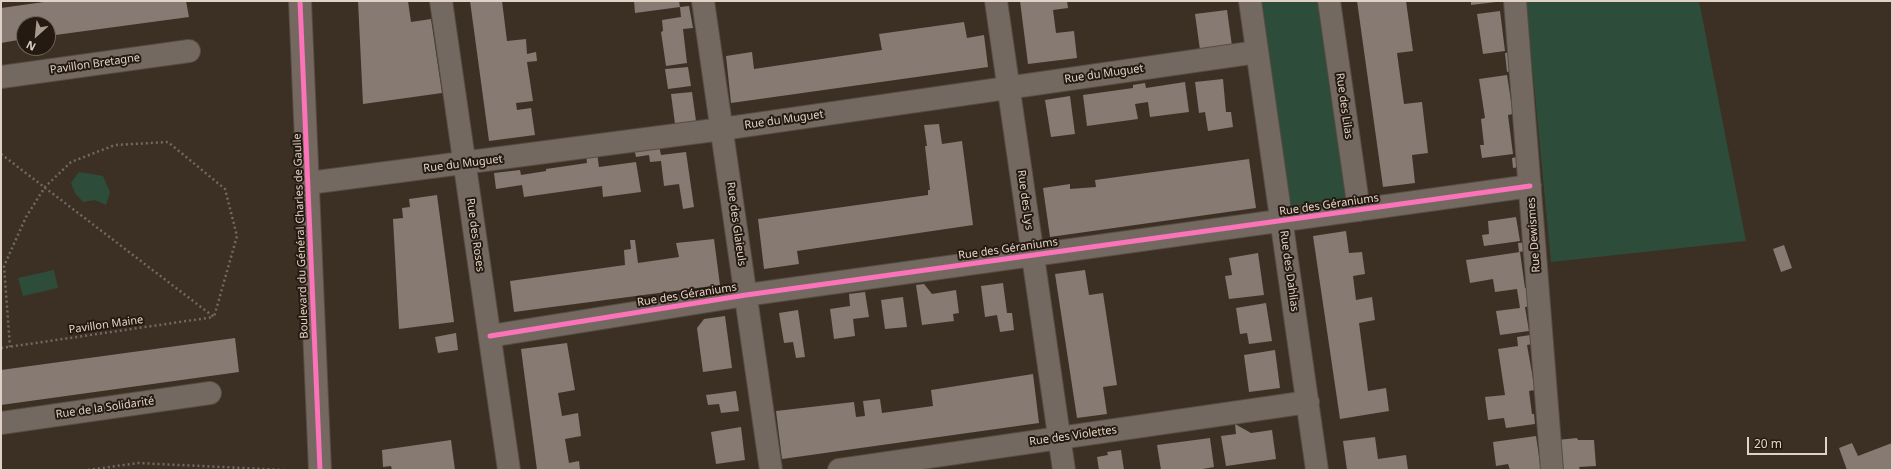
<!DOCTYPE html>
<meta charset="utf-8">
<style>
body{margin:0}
#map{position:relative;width:1893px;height:471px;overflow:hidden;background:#3c3024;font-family:"Noto Sans",sans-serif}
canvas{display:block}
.frame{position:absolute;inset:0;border:2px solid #e2d2c6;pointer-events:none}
.north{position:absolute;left:16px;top:16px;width:40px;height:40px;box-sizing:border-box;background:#251a11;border:1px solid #716459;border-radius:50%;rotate:207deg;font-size:11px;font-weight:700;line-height:16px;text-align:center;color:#e2d2c6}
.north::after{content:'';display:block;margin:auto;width:14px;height:18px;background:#a8998d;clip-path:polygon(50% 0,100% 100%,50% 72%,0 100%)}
.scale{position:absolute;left:1747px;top:437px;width:80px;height:18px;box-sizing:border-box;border:2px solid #e2d2c6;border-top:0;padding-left:5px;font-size:12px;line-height:14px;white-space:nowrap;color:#e2d2c6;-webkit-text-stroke:3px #251a11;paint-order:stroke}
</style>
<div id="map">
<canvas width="1893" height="471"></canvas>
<div class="frame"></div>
<div class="north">N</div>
<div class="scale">20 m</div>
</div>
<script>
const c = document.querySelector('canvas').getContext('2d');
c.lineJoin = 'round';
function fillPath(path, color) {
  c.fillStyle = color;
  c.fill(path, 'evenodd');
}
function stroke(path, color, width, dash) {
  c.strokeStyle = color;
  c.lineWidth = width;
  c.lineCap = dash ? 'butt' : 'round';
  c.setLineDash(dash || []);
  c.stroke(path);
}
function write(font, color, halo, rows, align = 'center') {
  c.font = font + ' "Noto Sans",sans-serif';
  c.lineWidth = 4;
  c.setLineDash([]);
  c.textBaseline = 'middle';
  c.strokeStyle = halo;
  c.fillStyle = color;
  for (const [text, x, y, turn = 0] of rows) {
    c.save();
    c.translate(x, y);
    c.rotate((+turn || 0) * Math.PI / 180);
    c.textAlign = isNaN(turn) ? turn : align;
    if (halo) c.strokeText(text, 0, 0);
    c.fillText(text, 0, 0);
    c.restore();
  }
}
const green = new Path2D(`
 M1261,1H1317L1346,199L1291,206Z
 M1526,1H1699L1746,241L1551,262Z
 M79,172L103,176L110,192L106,205L95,200L83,202L75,193L71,183Z
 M54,270L58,288L23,296L18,278Z`);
const building = new Path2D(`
 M51,1H186L189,17L48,36V24H24V39L1,43V8Z
 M358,1H408L411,22L431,19L442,93L363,104Z
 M470,1H502L507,41L526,39L527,54L536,52L537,61L527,62L533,101L516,103L517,110L531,108L535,135L489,141Z
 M634,1H679L680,7L635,13Z
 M1020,1H1067L1068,8L1053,10L1056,33L1074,31L1077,58L1028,64Z
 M1357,1H1406L1413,51L1397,53L1404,104L1422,102L1428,153L1412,155L1415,183L1383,187Z
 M1471,1H1496V2L1471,5Z
 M689,6L693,28L683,29L687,63L666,66L661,32L663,31L662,20L681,17L680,7Z
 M1227,10L1232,46L1200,50L1195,14Z
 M1500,11L1505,51L1483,54L1477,14Z
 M964,22L967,38L984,35L988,67L731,103L726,56L752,52L754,69L882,50L879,34Z
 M1515,52L1516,70L1507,72L1505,53Z
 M688,67L691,86L668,89L665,69Z
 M1507,75L1513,114L1508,115L1513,154L1482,158L1480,145H1484L1481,119L1485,118L1479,79Z
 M1223,79L1226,112H1231L1233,127L1208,131L1205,112L1199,113L1195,82Z
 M1185,82L1189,112L1150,117L1148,102L1135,104L1138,119L1087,126L1083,95L1133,88V85L1145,83L1146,88Z
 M692,92L696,121L675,124L671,94Z
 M1070,96L1075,134L1051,137L1045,100Z
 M939,124L942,144L962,141L973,225L797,251L799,264L764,269L758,219L928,195V190H930L925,146H927L924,125Z
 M659,145L661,155L686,152L694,207L683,209L679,184L664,186L661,161L650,162L649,155L636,157L634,148Z
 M597,153L599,167L636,162L641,192L603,197L602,186L524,197L522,185L496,189L494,173L520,170L521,175L546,171V169L587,163L586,155Z
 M1523,156L1524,166L1513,168L1512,158Z
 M1249,159L1256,208L1050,237L1043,188L1070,184V189L1096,187L1095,180Z
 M437,195L454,322L399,329L393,219L403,218L402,208L410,207L409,199Z
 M1516,217L1520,241L1484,246L1482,235L1489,234L1488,221Z
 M1346,231L1349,253L1362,252L1365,274L1353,276L1356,300L1372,297L1375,320L1359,323L1368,391L1386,388L1389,411L1340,419L1313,236Z
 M714,239L720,285L514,312L510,281L625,265L624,250L631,249L630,240H635L638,263L679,257L676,243Z
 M1530,242L1531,250L1519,252L1518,243Z
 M1784,245L1792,268L1781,272L1773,249Z
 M1520,252L1525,288L1533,287L1535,306L1525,307L1529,331L1500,335L1496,311L1520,308L1517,289L1495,292L1493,279L1470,283L1466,260Z
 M1258,253L1264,295L1229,299L1225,276L1232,275L1229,258Z
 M1085,270L1089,295L1103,293L1117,385L1103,387L1107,414L1077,418L1055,274Z
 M1003,283L1007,313H1012L1014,330L1000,332L997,315L985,317L981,286Z
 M924,284L932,294L956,290L959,313L953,314L954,321L922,325L916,285Z
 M865,292L869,317L853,319L855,336L834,339L830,309L850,306L849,294Z
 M903,297L907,327L885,329L881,300Z
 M1266,303L1272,341L1249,344L1247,333L1240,334L1236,308Z
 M798,310L805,357L796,358L793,342L784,343L779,313Z
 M725,316L732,368L703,372L697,328L704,319Z
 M456,333L458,350L438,353L435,337Z
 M1537,334L1538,343L1527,345L1535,390L1529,391L1532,414H1534L1535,424L1506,428L1504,418L1488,420L1485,397L1505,395L1498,349L1518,346L1517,337Z
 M235,338L239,372L1,405V370Z
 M567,343L575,390L558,393L562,416L578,413L581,436L565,439L569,463L579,461L580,470H537L521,349Z
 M1275,350L1280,388L1249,392L1244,355Z
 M1033,374L1039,423L782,459L776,411L854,402L856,417L865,416L863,401L880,399L882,413L933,406L931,390Z
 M736,391L739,411L721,413L719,404L708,405L706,395Z
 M1235,424L1251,433L1272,430L1276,459L1226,466L1221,436L1236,434Z
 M741,427L745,460L716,464L711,432Z
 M1536,436L1541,470H1510L1508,464L1496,466L1493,442Z
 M1375,437L1378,459L1406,455L1408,470H1347L1343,441Z
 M1210,438L1214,467L1197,470H1161L1157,445Z
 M1577,438L1578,440H1594L1596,466L1579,467L1580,470H1559L1557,440Z
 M451,440L455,470H392L391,466L383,467L382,450Z
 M1852,443L1858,456L1892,443V470H1847L1839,448Z
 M1121,450L1124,470H1099L1097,457L1108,455L1107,452Z`);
const path = new Path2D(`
 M1,154L214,317L237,236L225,189L168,142L115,145L71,162L45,187L26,217L4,266L10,347
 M1,348L214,317
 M88,470L138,463L285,470`);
const minor = new Path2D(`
 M441,1L509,470
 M703,1L771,470
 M996,1L1064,470
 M1250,1L1317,470
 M1329,1L1359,210
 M1515,1L1552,470
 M1,77L189,51
 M309,183L722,129L1257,52
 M490,336L746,295L1530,186
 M1,423L210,393
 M839,470L1308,402`);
const major = new Path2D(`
 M300,1L320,470`);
const cycleway = new Path2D(`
 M300,1L320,470
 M490,336L746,295L1530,186`);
const streetNames = [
 ["Pavillon Bretagne",95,64,-8],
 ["Rue du Muguet",1104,74,-8],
 ["Rue des Lilas",1344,106,82],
 ["Rue du Muguet",784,120,-8],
 ["Rue du Muguet",463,164,-7],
 ["Rue des Lys",1025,200,82],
 ["Rue des Géraniums",1329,205,-8],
 ["Rue des Glaieuls",736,224,82],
 ["Rue des Roses",475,235,82],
 ["Rue Dewismes",1534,235,-94],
 ["Boulevard du Général Charles de Gaulle",301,236,-92],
 ["Rue des Géraniums",1008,249,-8],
 ["Rue des Dahlias",1289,271,82],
 ["Rue des Géraniums",687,295,-9],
 ["Pavillon Maine",106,325,-8],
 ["Rue de la Solidarité",105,408,-8],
 ["Rue des Violettes",1073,436,-8]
];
fillPath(green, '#2d4d3a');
fillPath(building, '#867a72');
stroke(minor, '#584c43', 24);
stroke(major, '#584c43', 24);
stroke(path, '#726961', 2.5, [2, 3]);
stroke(minor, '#736960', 22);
stroke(major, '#756860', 22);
stroke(cycleway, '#fb73b8', 5);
write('11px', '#e2d2c6', '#251a11', streetNames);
</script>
